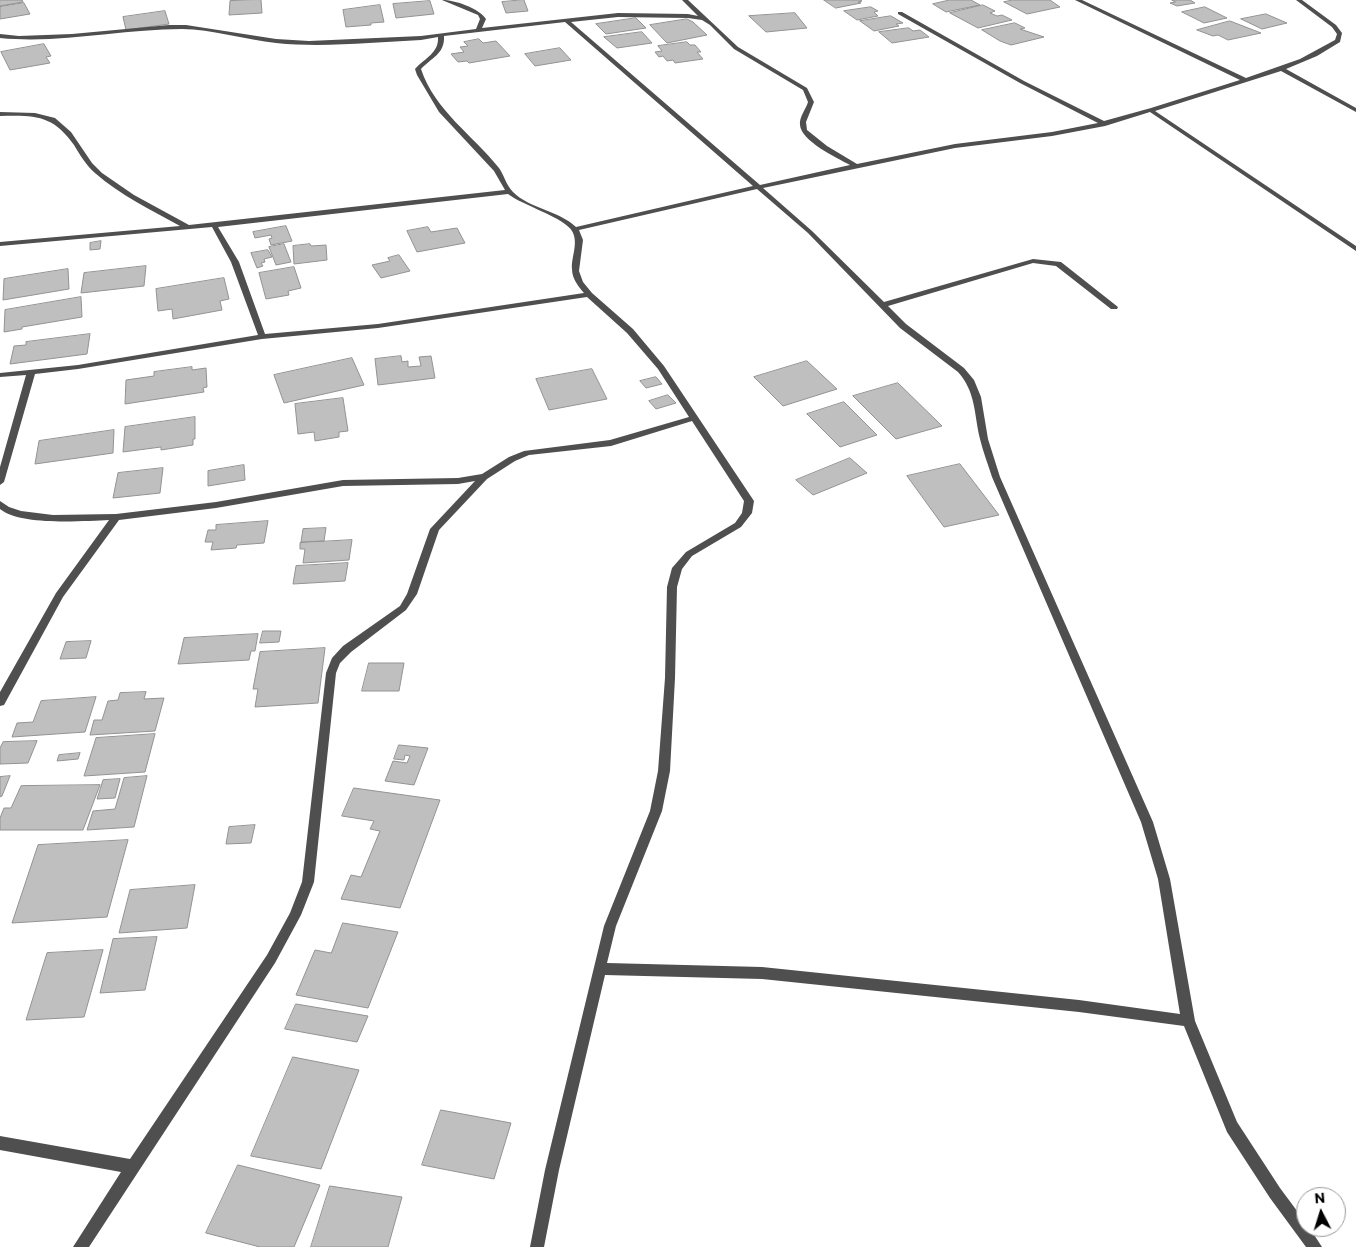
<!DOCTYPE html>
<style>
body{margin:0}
#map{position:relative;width:1356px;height:1247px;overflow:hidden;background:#fff;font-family:Commissioner,sans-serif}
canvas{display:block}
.north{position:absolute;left:1296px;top:1187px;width:50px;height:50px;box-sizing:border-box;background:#fff;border:1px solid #999;border-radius:50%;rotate:355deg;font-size:14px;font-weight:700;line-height:20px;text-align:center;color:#000}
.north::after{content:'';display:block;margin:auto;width:18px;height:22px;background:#000;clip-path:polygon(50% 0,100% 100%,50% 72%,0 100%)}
</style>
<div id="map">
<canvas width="1356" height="1247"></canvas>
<div class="north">N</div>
</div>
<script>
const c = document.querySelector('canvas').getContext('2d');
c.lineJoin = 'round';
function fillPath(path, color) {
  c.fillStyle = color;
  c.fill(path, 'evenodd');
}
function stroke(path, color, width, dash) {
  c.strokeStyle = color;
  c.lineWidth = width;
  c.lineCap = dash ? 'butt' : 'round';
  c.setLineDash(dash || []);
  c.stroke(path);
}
const building = new Path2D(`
 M0,0H22L23,2L0,6Z
 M261,0L262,13L229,15L230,1Z
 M524,0L528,11L506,13L502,2Z
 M824,0H860L862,1L858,2L861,3L836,8Z
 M950,0H971L980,5L946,12L933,4Z
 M1013,0H1050L1060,7L1027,14L1004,2Z
 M1172,0H1190L1195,3L1177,6L1170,3L1175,2Z
 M430,1L434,14L396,18L393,4Z
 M24,3L30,14L0,19V7Z
 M380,5L384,22L371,23V25L346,27L343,10Z
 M983,5L995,11L990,13L997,16L1002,15L1012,20L978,28L950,13Z
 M871,7L878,11L874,12L878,16L857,20L844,11Z
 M1205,7L1227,18L1204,23L1182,12Z
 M165,11L169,24L126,30L123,17Z
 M795,13L807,28L766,32L749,16Z
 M1266,14L1287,23L1262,29L1241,19Z
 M891,16L903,23L896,24L899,26L874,31L860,21Z
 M636,18L646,28L606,34L596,24Z
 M687,19L693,22L707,35L667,43L650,25Z
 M1230,21L1261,33L1228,40L1218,35L1213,36L1197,30Z
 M1015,23L1025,28L1020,29L1044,37L1011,45L1000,41L982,30Z
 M909,28L913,31L920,30L929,37L892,43L879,32Z
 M642,32L652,43L617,48L604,37Z
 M479,39L483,43L496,41L510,56L469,63L467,61L458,62L451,54L464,52L460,47L468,46L464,42Z
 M687,42L690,45H695L701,52H697L703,59L675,63L673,60L667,61L663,56L659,57L655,52L662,51L658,46Z
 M44,44L51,56L46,57L50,63L10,70L1,52Z
 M560,48L571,60L535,66L525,54Z
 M286,226L292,241L271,245L269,239L272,238L271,235L255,238L253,232Z
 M428,227L431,232L457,228L465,243L417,252L407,231Z
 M101,241L100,249L90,250V243Z
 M284,244L291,262L276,265L269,247Z
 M310,244L311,246L326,245L327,260L294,264L293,246Z
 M268,250L272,257L264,259L265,262L261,263L263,266L257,268L251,253Z
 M399,255L410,271L381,278L372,265L390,261L388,258Z
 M146,266L144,286L81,293L84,273Z
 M294,267L301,288L288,291L289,295L266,299L259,273Z
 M68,269L69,289L3,300L4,279Z
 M224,278L229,299L220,301L222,310L173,319L172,309L158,311L156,289Z
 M81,297L82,317L22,327V329L4,332L5,310Z
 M90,334L87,354L10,364L14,346L26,345V342Z
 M401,356L402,362L408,361V367L421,366L419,357L431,356L435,378L378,385L375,359Z
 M352,358L364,385L284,403L274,375Z
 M807,361L837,389L783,406L754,377Z
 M192,367V370L206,368L207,387L203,388L204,392L125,404L126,380L154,376V372Z
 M592,369L607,399L549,410L536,379Z
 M656,377L662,384L646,388L640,381Z
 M898,383L942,426L896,439L853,396Z
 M668,395L676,403L656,409L649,401Z
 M343,398L348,431L339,432V437L315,441L314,432L298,434L295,404Z
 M844,402L877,435L840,447L807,414Z
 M195,417V439H193V445L161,450V447L123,452L125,427Z
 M114,430L113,453L35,464L39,441Z
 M850,458L867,473L813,495L796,480Z
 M960,464L999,515L944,527L907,476Z
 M244,465L245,480L208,486V471Z
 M163,468L160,493L113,498L118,473Z
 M268,521L264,543L237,545L236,548L211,550L213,542H205L208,530H216V525Z
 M326,528L324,541L301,542L303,529Z
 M352,540L349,560L303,563L305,549H300V543Z
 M348,563L345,581L293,584L296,566Z
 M263,631H281L279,642L260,643Z
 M258,634L255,651H251L249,660L178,664L184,638Z
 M91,641L86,658L60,659L66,642Z
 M325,648L318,703L255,707L258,689H253L260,652Z
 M369,663H404L399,691H362Z
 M146,692L144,699L164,698L155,731L90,735L94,720H102L108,701L118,700L120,693Z
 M96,697L85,732L12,737L17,723L33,722L41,701Z
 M155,734L145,772L84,776L96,738Z
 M37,741L28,763L0,764V748L3,742Z
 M399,745L428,748L414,785L385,781L393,761L407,763L410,756L405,755L404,760L394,759Z
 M80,753L78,759L57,761L59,755Z
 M10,776L2,796L0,797V777Z
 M147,776L134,827L87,830L93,811L115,809L124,778Z
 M120,779L115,798L97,799L103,780Z
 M100,785L83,830H0V818L4,808H11L21,786Z
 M354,788L440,800L400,908L341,899L351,875L361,877L380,831L370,829L374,821L342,816Z
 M255,825L251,843L226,844L229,827Z
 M128,840L107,917L12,923L38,845Z
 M195,885L187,928L119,933L130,890Z
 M343,923L398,932L368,1008L296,995L315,950L331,953Z
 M157,937L145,990L100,993L113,939Z
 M103,950L84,1017L26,1020L47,953Z
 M296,1004L368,1016L357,1042L285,1029Z
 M293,1057L359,1070L321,1169L251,1156Z
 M441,1110L511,1123L494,1179L422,1165Z
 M238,1165L320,1185L294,1247H260L206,1233Z
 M330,1186L402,1197L388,1247H311Z`);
const street = new Path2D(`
 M442,0C455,0 479,8 486,19L482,28L618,13L688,14L698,16L682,0H688L738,47L807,88L814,102L806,122L807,130L827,146L857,164L955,144L1052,132L1098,123L1020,83L898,14V12H902L1024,81L1104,121L1151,108L1240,80L1075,0H1082L1246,78L1300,59L1335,40L1337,34L1332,27L1296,0H1302L1336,25L1342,33L1340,42L1317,56L1286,69L1356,108V112L1281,71L1155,111L1356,246V251L1150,112L1105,126L1052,136L955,148L763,188L812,231L884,302L1033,259L1061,262L1118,307L1117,309H1111L1056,266L1033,263L888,306L906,324L964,368L974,380L981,397L988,439L1000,477L1153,822L1170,879L1195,1021L1237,1122L1280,1188L1306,1223V1227H1309L1322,1247H1306L1270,1198L1227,1132L1184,1026L1079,1012L762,979L605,975L559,1170L544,1247H530L545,1170L604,926L650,811L658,771L665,678L667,587L672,568L686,552L735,523L742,513L744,501L692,421L611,446L529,455L515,461L487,479L439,530L417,594L406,610L351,652L340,663L336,673L314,882L301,915L275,963L89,1247H73L121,1172L0,1150V1136L130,1159L267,955L290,913L302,882L326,673L332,658L343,646L400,606L407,594L430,529L475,481L458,484L343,486L216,508L119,520L63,597L4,705L0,706V692L56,593L109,520C82,521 21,526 0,509V501L9,507L21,511L53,515L116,514L216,502L343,480L458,478L482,474L509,457L524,451L610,440L689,417L658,369L627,333L587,297L378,328L262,339L78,369L35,374L4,482L0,485V467L26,375L0,377V373L78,365L258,335L231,262L212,227L0,246V242L180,226C151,210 120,195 95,173C86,165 80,155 74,145C53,115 35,115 0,116V112L35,113L55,118L71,132L92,163L102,173L134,195L189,225L505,190L494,171L439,112L417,75L415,69C425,58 439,53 438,37L421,40C373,42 324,48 276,43C247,40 211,29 182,29C121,29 61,44 0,38V34L19,36L72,34L169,25H186L276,39L309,41L421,36L476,29L480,19L478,15ZM618,17L688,18L702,20L710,25L734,49L803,90L808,102C806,109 799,117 800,125C801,141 837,158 850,165L760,185L571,22ZM565,22L753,186L576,227C558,210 530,209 513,192C506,185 504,175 499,168C473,135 435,111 421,69C431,58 445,54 444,36ZM757,189L808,233L900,328L958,372C976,392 974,414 980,439C983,452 988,464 992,477L1141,822L1158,879L1180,1014L1079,1000L762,967L607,963L616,926L662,811L670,771L675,678L677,587L682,569L692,556L741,527L752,513L754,501L664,366L633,329L592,293L583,282L579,271L583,240L579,230ZM508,194C522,205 565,218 572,231C579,243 571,257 572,269C572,279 579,287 584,293L378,324L265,334L239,262L218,227Z`);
fillPath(building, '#bfbfbf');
stroke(building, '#939393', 1);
fillPath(street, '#4f4f4f');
</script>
